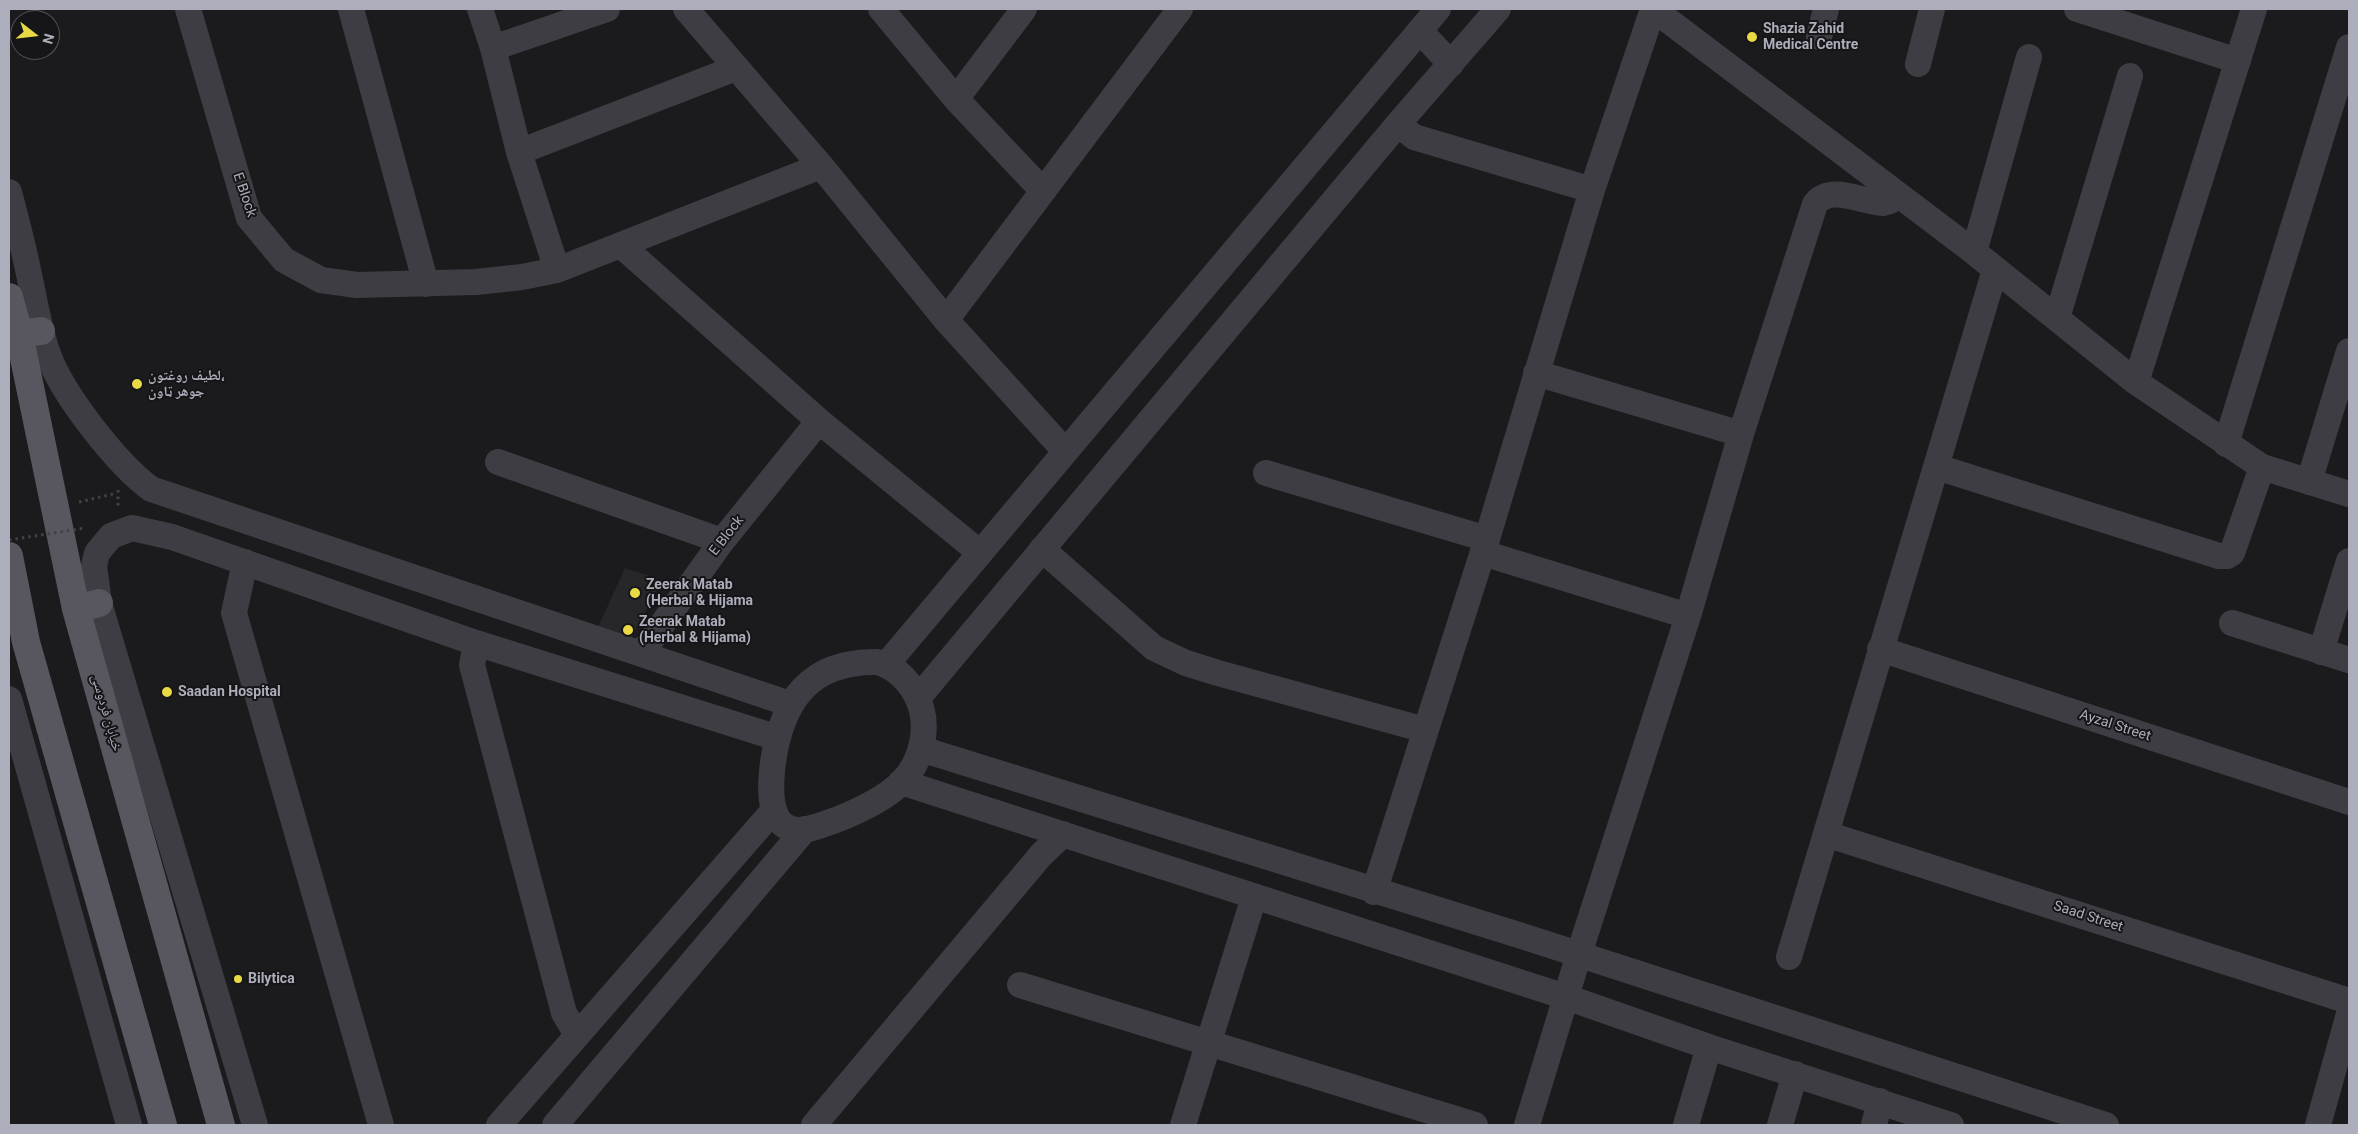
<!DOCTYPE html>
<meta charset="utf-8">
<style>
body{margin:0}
#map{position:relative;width:2358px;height:1134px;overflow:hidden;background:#1b1a1c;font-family:Roboto,sans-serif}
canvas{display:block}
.frame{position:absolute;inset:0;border:10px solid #adaebb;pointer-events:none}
.north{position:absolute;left:10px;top:10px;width:50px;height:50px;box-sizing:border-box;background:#161517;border:1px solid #525259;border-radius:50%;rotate:106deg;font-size:14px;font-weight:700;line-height:20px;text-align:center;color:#adaebb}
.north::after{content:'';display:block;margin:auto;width:18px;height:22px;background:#e9da45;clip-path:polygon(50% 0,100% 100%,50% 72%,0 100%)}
</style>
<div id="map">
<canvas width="2358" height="1134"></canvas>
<div class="frame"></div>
<div class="north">N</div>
</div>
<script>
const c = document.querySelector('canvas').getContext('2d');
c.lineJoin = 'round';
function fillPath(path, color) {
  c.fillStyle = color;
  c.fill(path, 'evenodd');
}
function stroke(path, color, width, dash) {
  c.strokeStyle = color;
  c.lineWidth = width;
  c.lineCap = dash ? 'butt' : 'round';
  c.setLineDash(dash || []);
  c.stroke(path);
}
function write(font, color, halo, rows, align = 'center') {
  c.font = font + ' Roboto,"Noto Naskh Arabic",sans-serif';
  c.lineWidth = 4;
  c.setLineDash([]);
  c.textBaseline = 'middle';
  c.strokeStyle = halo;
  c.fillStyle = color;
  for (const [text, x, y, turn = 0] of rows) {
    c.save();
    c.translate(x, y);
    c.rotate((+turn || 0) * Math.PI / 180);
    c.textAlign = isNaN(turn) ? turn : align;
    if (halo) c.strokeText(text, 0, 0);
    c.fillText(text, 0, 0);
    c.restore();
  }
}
const built = new Path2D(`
 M625,568L662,580L631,639L598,627Z`);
const path = new Path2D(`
 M118,490V509
 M79,502L117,493`);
const minor = new Path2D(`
 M188,9L249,218L284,260L321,280L357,285L476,282L522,277L557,270L821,166
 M351,9L426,284
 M480,9L493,48L519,152L557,270
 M686,9L821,166L946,320L1065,451
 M881,9L956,99L1043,191
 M1653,9L1974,252L2136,382L2262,467L2349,494
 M2077,9L2238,61
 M1420,31L1451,64
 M1819,37L1826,9
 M493,48L607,9
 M1918,64L1932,9
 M956,99L1024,9
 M1398,124L1414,137L1592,190
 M519,152L736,68
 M9,192C17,222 25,253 31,284C36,308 40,332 48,354C62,394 117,464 151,489L790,704
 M622,246L819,421
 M1974,252L2029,57
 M2057,318L2130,76
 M946,320L1180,9
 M1536,373L1741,434
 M2136,382L2254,9
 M2226,444L2349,47
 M498,462L722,541
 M1937,467L2219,556H2227L2232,553L2262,467
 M1266,473L1487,539
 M2309,482L2349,351
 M1042,549L1154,648L1186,663L1218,673L1425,730
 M1483,553L1688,616
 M245,562L234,613L381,1125
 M2232,623L2349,660
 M476,643L472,665L564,1013L577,1035
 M1880,649L2349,802
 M2321,652L2349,561
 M641,654L722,541L819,421L979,552
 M877,662C895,667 908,680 916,695C931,723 923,761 901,783C883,800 859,811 836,820C823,824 806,833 792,829C785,827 779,822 776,815C769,800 771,778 773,762C782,700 810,661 877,662Z
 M886,665L1438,9
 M918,698L1398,124L1498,9
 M9,699L129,1125
 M921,749L1522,936L2106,1125
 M901,782L1566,997L1709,1047L1951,1125
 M1826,834L2349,1001
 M1374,892L1487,539L1592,190L1653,9
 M1789,957L1995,270
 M1020,985L1475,1125
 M255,1125L99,603L94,566L97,553L111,536L132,528L172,537L476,643L778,738
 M499,1125L774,810
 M555,1125L805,829
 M814,1125L1041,855L1063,834
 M1183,1125L1254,897
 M1527,1125L1579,954L1688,616L1741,434L1815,204C1831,184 1861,202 1883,203L1890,201L1897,194
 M1686,1125L1709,1047
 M1780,1125L1795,1074
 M1874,1125L1880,1101
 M2318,1125L2349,1014`);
const major = new Path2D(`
 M9,297L19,334L76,609L221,1125
 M19,334L41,331
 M9,556L26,642L163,1125
 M76,609L99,603`);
const pathBridge = new Path2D(`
 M9,540L85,528`);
const markers = [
 [1752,37,6,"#e9da45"],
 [137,384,6,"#e9da45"],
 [635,593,6,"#e9da45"],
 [628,630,6,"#e9da45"],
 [167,692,6,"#e9da45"],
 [238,979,5,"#e9da45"]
];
const poiNames = [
 ["Shazia Zahid",1763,29],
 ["Medical Centre",1763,45],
 ["لطیف روغتون،",148,376],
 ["جوهر ټاون",148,392],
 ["Zeerak Matab",646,585],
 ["(Herbal & Hijama",646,601],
 ["Zeerak Matab",639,622],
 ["(Herbal & Hijama)",639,638],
 ["Saadan Hospital",178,692],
 ["Bilytica",248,979]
];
const streetNames = [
 ["E Block",244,195,71],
 ["E Block",727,536,-52],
 ["خیابان فردوسی",106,713,74],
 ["Ayzal Street",2115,726,18],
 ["Saad Street",2088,917,18]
];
fillPath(built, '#272629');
stroke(path, '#414248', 3, [2.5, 4]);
stroke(minor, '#3e3d43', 26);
stroke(major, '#585760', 28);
stroke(pathBridge, '#414248', 3, [2.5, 4]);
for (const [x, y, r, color] of markers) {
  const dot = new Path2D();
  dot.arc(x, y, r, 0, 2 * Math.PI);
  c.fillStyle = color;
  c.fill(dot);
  stroke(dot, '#161517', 2);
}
write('bold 14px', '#adaebb', '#161517', poiNames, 'left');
write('14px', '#adaebb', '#161517', streetNames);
</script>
